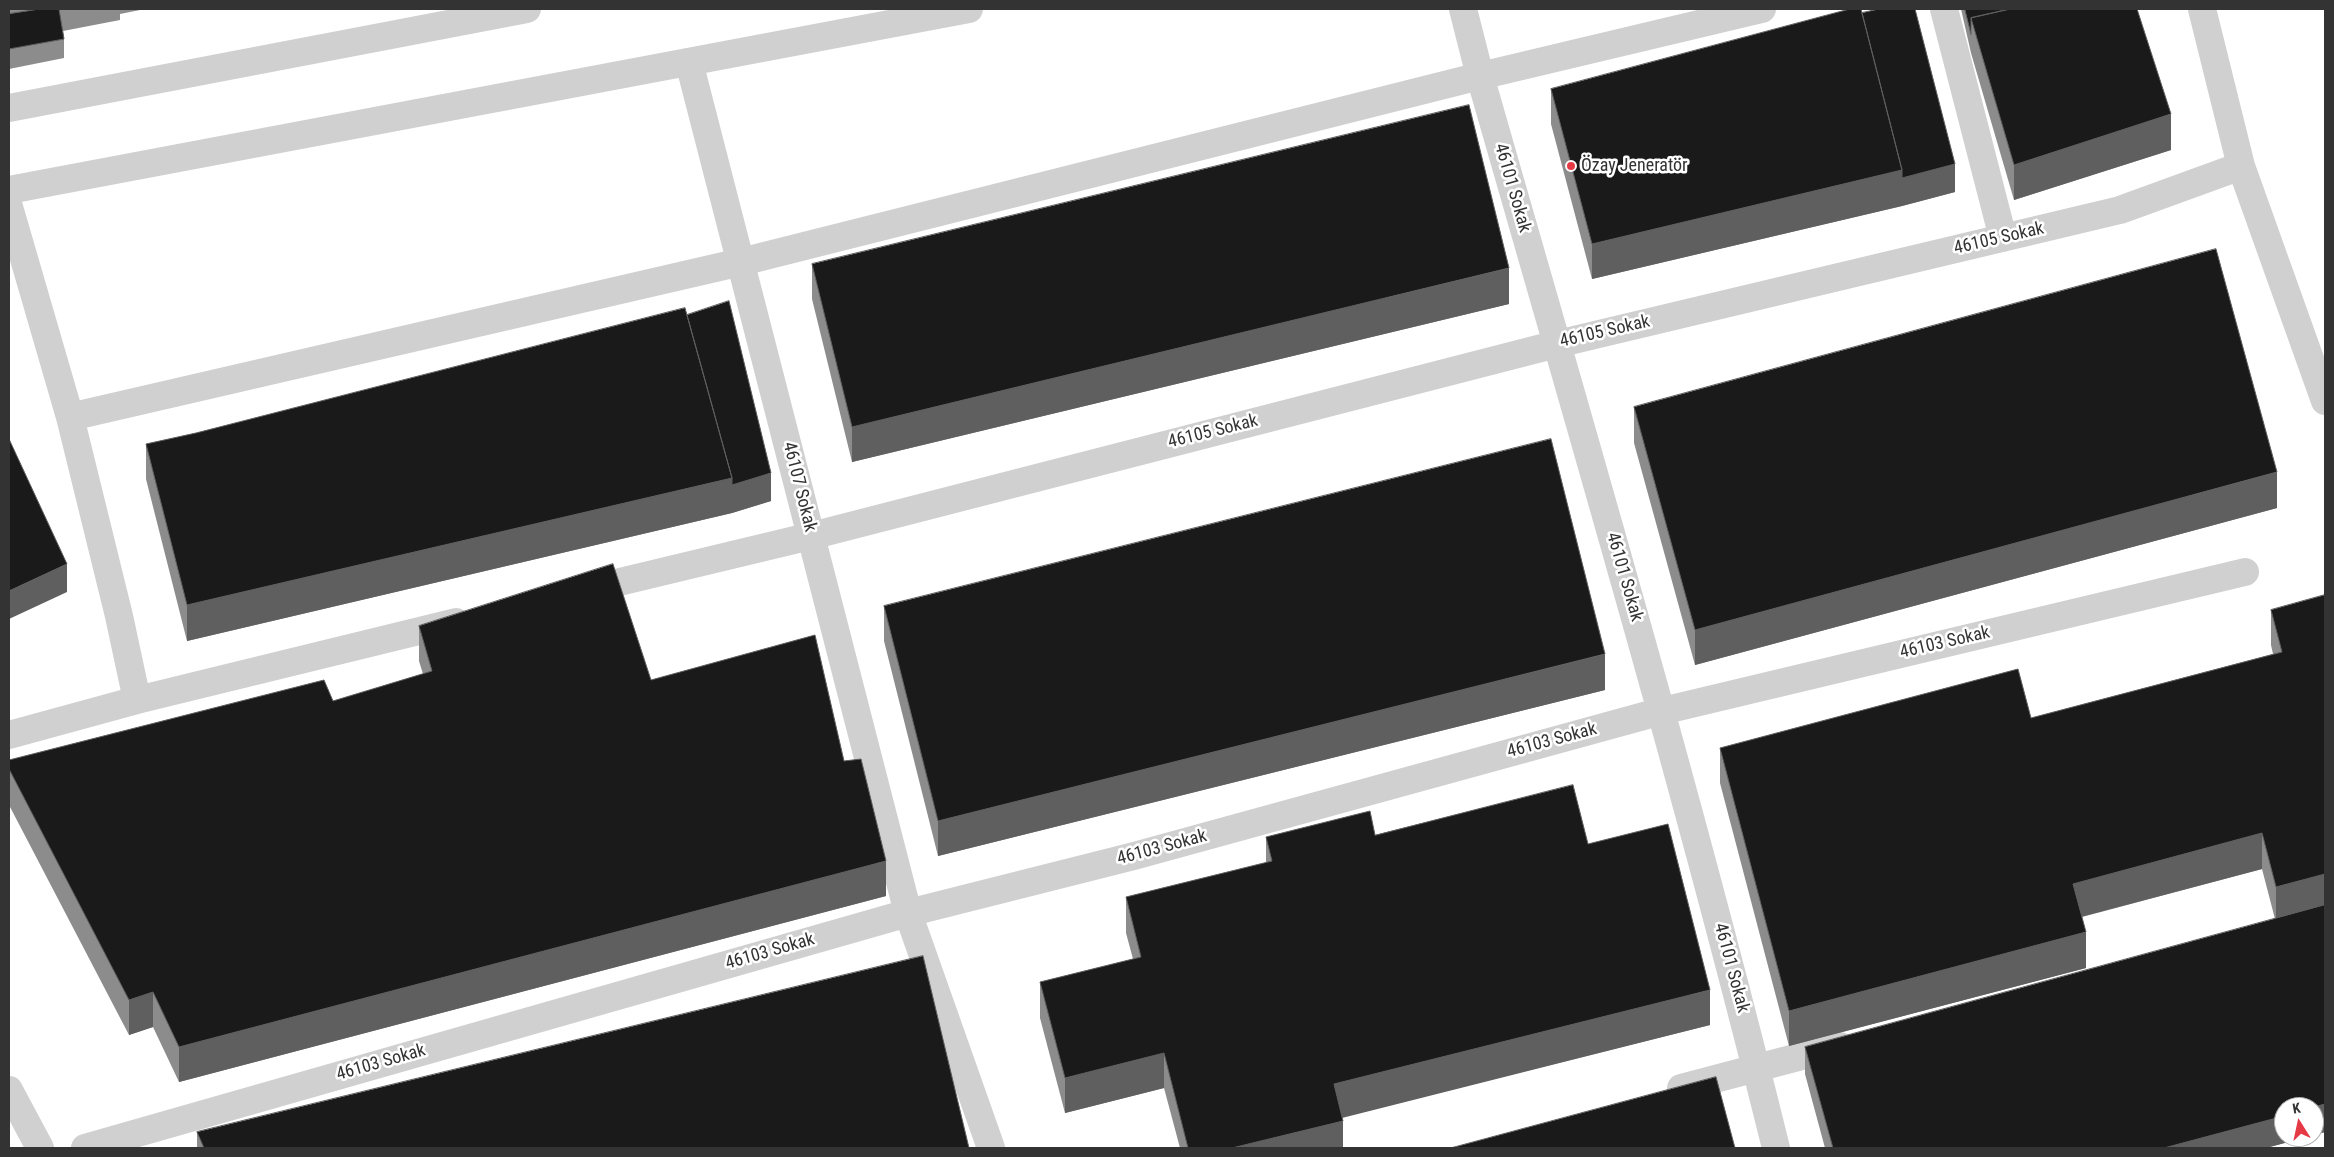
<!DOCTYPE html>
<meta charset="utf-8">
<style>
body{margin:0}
#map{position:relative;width:2334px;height:1157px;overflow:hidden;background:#fff;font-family:"Roboto Condensed",sans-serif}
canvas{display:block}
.frame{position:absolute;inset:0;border:10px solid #333;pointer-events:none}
.north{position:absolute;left:2274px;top:1097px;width:50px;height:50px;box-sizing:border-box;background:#fff;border:1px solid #adadad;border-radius:50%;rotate:350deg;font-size:14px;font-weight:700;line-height:20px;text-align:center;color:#333}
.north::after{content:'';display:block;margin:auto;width:18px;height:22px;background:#e63946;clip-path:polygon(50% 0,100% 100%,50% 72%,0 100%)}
</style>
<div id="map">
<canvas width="2334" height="1157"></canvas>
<div class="frame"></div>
<div class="north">K</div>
</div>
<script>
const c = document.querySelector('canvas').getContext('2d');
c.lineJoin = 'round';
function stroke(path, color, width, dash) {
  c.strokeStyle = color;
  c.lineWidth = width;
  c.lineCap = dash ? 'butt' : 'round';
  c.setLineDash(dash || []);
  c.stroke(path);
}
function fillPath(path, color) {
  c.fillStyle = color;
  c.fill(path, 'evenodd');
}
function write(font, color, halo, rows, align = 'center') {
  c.font = font + ' "Roboto Condensed",sans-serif';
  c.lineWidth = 5;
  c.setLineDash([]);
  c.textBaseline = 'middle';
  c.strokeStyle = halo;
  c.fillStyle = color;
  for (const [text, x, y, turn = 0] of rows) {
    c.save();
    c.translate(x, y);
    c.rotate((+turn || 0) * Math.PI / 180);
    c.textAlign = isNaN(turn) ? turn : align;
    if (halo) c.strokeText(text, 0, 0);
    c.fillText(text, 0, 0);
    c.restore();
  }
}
const minor = new Path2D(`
 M1463,9L1480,76C1582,432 1687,788 1776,1148
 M1944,9L2003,238
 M689,62L908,913L991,1148
 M2241,166L2325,401
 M9,207L70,417L119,616L137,700
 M70,417L741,262L1480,76L1762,9
 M582,591L811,536L1557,344L2120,210L2241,166L2202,9
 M9,735L137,700L456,622
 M1681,1088L1840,1046
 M85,1148L908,913L1134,856L1662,711L2245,572`);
const tertiary = new Path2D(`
 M9,108L527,9
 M9,190L969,9
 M9,1090L40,1148`);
const wall = new Path2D(`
 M9,9H145L120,14V20L63,31L64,39V58L9,69Z
 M1961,9H2137L2171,150L2014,200L1971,53Z
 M1862,13L1955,192L1902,206L1592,279L1551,124V89Z
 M812,264L1509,304L852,462L812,299Z
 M687,315L771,501L732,513L187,641L146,479V444L196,433Z
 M1634,407L2277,508L1695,665L1634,443Z
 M2325,595V1132L2314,1135V1107L2307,1137L2266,1148H1825L1805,1074V1047L2275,919L2262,869L2082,917L2086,968L1789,1046L1720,783V748L2031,718L2273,654L2271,645V610Z
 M884,606L1605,690L938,856L884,641Z
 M419,626L651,680L844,761L886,896L179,1082L153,1027L129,1035L9,805V760L333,701L423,674L419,661Z
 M1375,835L1588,844L1710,1025L1342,1117L1343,1148H1180L1164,1088L1065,1113L1040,1018V982L1133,959L1126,933V897L1266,863V837Z
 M197,1132L969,1148H197Z`);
const shadedWall = new Path2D(`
 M2171,114V150L2014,200V165Z
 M1955,164V192L1902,206L1592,279V244L1902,170Z
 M1509,268V304L852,462V427Z
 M2277,472V508L1695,665V630Z
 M771,473V501L732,513L187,641V605L732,478Z
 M67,564V592L9,619V591Z
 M1605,654V690L938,856V821Z
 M2262,833V869L2073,919V884Z
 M886,861V896L179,1082V1047Z
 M2325,874V909L2276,922V887Z
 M2086,932V968L1789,1046V1011Z
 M1710,990V1025L1334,1120V1084Z
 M153,992V1027L129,1035V1000Z
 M1164,1053V1088L1065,1113V1078Z
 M2325,1104V1132L2314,1135V1107Z
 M2284,1116V1137H2307L2266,1148H2164Z
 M1343,1121V1148H1232Z`);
const building = new Path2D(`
 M40,9H59L64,39L9,49V14Z
 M1850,9H1861L1902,170L1592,244L1551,89Z
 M1879,9H1915L1955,164L1902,178V170L1862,13Z
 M1965,9H2010L1971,18V34Z
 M2010,9H2137L2171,114L2014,165L1971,18Z
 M1469,105L1509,268L852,427L812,264Z
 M2216,249L2277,472L1695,630L1634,407Z
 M729,301L771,473L732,485V478L687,315Z
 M685,308L732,478L187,605L146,444L196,433Z
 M9,439L67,564L9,591Z
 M1551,439L1605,654L938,821L884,606Z
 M613,564L651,680L815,635L844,761L861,759L886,861L179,1047L153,992L129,1000L9,769V760L324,680L333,701L432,671L419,626Z
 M2325,595V874L2276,887L2262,833L2073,884L2086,932L1789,1011L1720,748L2018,669L2031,718L2282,652L2271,610Z
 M1573,785L1588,844L1668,824L1710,990L1334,1084L1343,1121L1232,1148H1188L1164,1053L1065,1078L1040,982L1141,957L1126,897L1272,861L1266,837L1370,811L1375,835Z
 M2325,905V1104L2314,1107H2284V1116L2164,1148H1833L1805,1047Z
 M923,956L969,1148H204L197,1132Z
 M1716,1077L1735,1148H1451Z`);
const markers = [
 [1571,166,5,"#e63946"]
];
const poiNames = [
 ["Özay Jeneratör",1581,166]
];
const streetNames = [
 ["46101 Sokak",1512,188,74],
 ["46105 Sokak",1999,239,-13],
 ["46105 Sokak",1605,332,-13],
 ["46105 Sokak",1213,432,-14],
 ["46107 Sokak",799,487,76],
 ["46101 Sokak",1624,577,74],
 ["46103 Sokak",1945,643,-13],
 ["46103 Sokak",1552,741,-15],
 ["46103 Sokak",1162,848,-15],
 ["46103 Sokak",770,952,-16],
 ["46101 Sokak",1731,968,75],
 ["46103 Sokak",381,1063,-16]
];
stroke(minor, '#d0d0d0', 28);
stroke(tertiary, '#d0d0d0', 28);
fillPath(wall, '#8c8c8c');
fillPath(shadedWall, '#5f5f5f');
fillPath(building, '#1a1a1a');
stroke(building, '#5f5f5f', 1);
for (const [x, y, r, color] of markers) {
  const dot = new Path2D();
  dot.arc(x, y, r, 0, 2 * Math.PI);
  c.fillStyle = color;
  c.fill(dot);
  stroke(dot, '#fff', 2);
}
write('18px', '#333', '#fff', poiNames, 'left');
write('18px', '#333', '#fff', streetNames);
</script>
